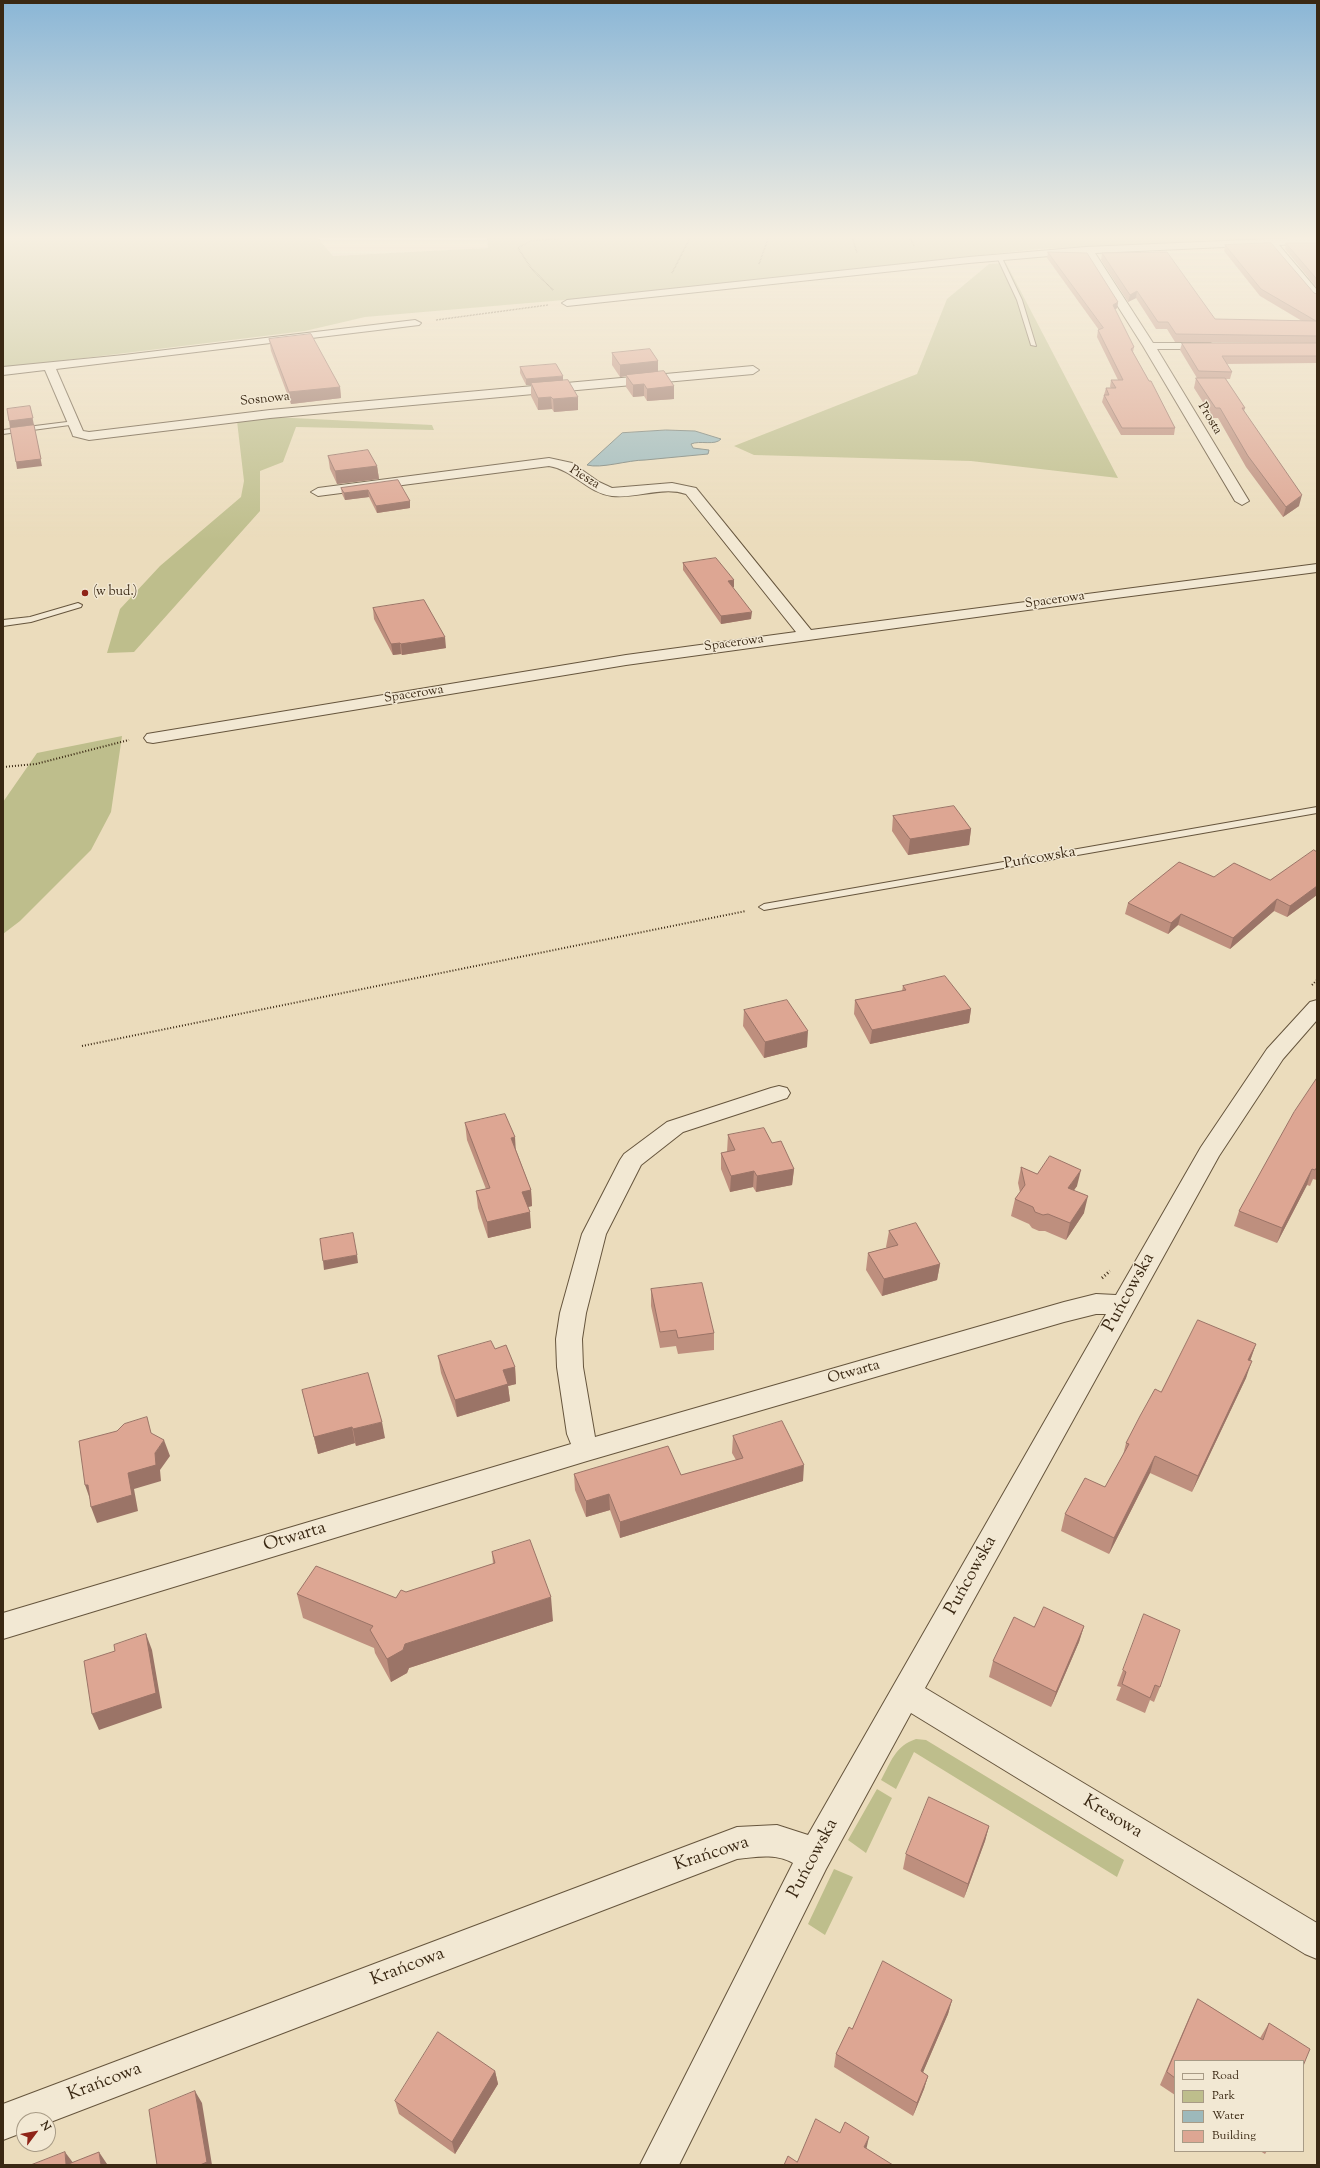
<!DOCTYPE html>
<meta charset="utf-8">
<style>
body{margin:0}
#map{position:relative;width:1320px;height:2168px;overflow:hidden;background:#ebdcbc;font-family:"Sorts Mill Goudy",serif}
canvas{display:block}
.frame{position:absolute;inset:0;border:4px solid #3a2813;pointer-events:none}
.legend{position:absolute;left:1174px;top:2060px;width:130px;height:92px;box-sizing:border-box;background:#f2e8d3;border:1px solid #a89b86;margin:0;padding:5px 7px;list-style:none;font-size:12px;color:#3a2813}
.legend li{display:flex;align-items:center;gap:8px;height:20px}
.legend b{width:20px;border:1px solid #a89b86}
.north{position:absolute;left:16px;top:2112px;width:40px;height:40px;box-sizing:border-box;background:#f2e8d3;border:1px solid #a89b86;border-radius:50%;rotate:58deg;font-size:11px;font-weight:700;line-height:16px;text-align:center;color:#3a2813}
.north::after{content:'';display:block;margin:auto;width:14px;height:18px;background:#8f2418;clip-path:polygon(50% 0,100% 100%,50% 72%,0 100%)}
</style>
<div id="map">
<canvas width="1320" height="2168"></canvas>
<div class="frame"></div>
<ul class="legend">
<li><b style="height:5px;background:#f2e8d3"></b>Road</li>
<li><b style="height:11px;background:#bebe8c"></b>Park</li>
<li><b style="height:11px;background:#9db9bb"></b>Water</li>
<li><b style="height:11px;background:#dda693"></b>Building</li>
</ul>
<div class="north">N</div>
</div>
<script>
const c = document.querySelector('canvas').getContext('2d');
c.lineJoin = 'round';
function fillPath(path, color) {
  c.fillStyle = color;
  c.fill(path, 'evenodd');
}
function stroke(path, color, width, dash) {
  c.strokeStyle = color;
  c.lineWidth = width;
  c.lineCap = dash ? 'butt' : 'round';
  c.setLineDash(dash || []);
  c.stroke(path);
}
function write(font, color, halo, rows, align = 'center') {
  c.font = font + ' "Sorts Mill Goudy",serif';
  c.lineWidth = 3;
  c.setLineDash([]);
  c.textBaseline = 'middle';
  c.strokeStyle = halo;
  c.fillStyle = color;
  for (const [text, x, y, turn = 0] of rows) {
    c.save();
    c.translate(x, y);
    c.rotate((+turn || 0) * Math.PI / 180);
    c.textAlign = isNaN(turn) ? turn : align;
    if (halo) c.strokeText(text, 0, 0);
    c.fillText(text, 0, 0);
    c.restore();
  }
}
const green = new Path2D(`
 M3,236H316L333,256L488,248L487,236H1279L1280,238L1039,249L564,300L365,317L305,331L3,368Z
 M1006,263L1118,478L971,461L754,455L734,446L917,374L947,299L989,264Z
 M273,417L432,425L434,430L296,427L283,462L260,471V511L134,652L107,653L120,609L160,566L241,497L244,481L237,421Z
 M122,736L111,812L91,850L20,921L3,934V802L37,753Z
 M916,1739L926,1740L1124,1860L1117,1877L914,1752L896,1789L881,1780C891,1762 895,1746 916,1739Z
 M877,1789L892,1798L866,1853L848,1840Z
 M834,1869L853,1877L825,1935L808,1924Z`);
const water = new Path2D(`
 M666,430L695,431L721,439C715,446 700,440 691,444L693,448L709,450L708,454L645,460C628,460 601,469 587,465L622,433Z`);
const pathFar2 = new Path2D(`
 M852,236L857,253
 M909,236L914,246
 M759,264L769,236
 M672,273L691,236
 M553,290L531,268L518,248L530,241L588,236
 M436,320L548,305`);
const pathFar1 = new Path2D(`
 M3,767L36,764L129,740
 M1312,985L1317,980
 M82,1046L746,911`);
const path = new Path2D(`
 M1102,1278L1110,1271`);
const lane = new Path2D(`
 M997,257L1002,258L1022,300L1036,346L1031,345L1017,300Z
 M75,421L77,422V424L3,434V430Z
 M78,603L82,605L81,607L31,622L3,626V620L30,617Z
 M1317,807V813L764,910L759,907L764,904Z`);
const street = new Path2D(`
 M1317,237V243L1279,245L1317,290V300L1313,299L1268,245L1095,253L1153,343H1210L1216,346L1210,349H1157L1249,501L1242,505L1235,501L1143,346L1084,253L969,263L567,306L562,303L567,300L969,257L1086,247Z
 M415,320L421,323L419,325L56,369L83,431L89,432L270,410L753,366L759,370L753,374L270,418L89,440L73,436L72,433L45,370L3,375V367L124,355Z
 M549,458L572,463L599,482L612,488L672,483L696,488L811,630L1317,564V572L1108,599L626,665L153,743L147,742L144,738L147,734L153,733L626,655L796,632L686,494C662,486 637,499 612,496C587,493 574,470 549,466L318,496L311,492L318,488Z
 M1317,1000V1020L1283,1059L1219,1156L925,1688L1317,1923V1959L1305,1954L911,1713L826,1869L679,2165H640L793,1863C776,1853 755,1857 737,1859L48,2123V2120H24V2132L3,2140V2104L737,1827L777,1825L808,1835L1106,1314H1096L1064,1322L587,1461L3,1639V1613L571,1444L567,1434L557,1367L556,1339L560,1313L582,1234L620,1160L624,1154L667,1122L771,1088L779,1086L787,1088L790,1093L787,1098L683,1132L641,1165L606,1234L586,1313L582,1339L583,1367L595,1437L1064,1302L1096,1294L1116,1295L1201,1147L1267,1049L1310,1002Z`);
const wall = new Path2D(`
 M1286,243H1317V288L1285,249Z
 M1225,245L1314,293L1317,294V343L1175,342L1167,329H1156L1136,298L1128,302L1101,260L1102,253L1215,319L1302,321L1260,296L1224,251Z
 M1048,252L1118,302L1117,308L1115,310L1134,347L1133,352L1175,428L1174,435H1121L1102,402L1106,388H1111L1110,387L1111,380H1118L1097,337L1098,330H1099L1047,258Z
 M269,339L340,387L341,398L291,404L271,351Z
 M1182,343H1317V363L1226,364L1232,372L1230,379H1226L1245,408L1244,411L1299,506L1283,517L1246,467L1218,418H1213L1194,388L1196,378H1197L1180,350Z
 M612,353L658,361V372L674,386V399L647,401L644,396L633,397L626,387V376L620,377L612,365Z
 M520,367L563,381L578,410L554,412L552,409L538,410L531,396V385H526L520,373Z
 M328,456L377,466L379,479L337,484L330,469Z
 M398,480L410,501V508L377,513L369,497L345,500L342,494L341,488Z
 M683,563L734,580V587H733L751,619L721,624L683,570Z
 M373,608L446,648L402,655L401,654L393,655L374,619Z
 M893,816L971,829L969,845L908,855L892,831Z
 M1317,852V895L1287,917L1274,911L1230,949L1178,925L1168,934L1125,914L1128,903L1214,877L1270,880Z
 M903,986L971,1009L969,1023L870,1044L854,1014L855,1000L902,991Z
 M744,1010L807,1047L764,1058L743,1026Z
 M1317,1078V1180L1313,1179L1310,1186L1307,1185L1277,1243L1234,1226L1239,1211Z
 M465,1123L516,1150L531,1190L532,1206L528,1207L531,1228L488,1238L478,1208L476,1191L486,1189L467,1140Z
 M728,1135L772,1143L794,1169L792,1185L756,1192L753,1187L730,1192L721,1169V1153L727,1152Z
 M1021,1167L1037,1174L1077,1186L1074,1190L1084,1213L1066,1240L1045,1231H1039L1032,1228L1029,1224L1011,1216L1015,1199L1020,1192L1018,1183Z
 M889,1231L940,1264L937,1280L882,1296L866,1270L868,1253L887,1248L886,1247Z
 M651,1289L714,1333V1350L678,1354L676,1346L660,1348L651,1306Z
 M1256,1344L1250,1360L1246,1378L1192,1492L1150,1473L1109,1554L1061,1531L1065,1514L1105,1487L1123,1455L1126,1443L1161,1392Z
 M495,1349L515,1367L516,1384L508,1386L510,1401L457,1417L441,1373L438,1356Z
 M302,1390L385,1438L356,1446L355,1443L318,1454Z
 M733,1436L803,1481L620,1538L610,1510L586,1517L575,1490L574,1474L681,1475L736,1460L732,1453Z
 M492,1552L553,1621L409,1668L407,1673L391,1682L375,1653L374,1648L303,1618L297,1594L396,1598L406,1592L493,1564Z
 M1084,1626L1079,1642L1051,1707L989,1677L993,1661L1034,1627Z
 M1123,1670L1160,1687L1154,1702L1150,1700L1145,1713L1116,1700L1121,1687L1117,1686Z
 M989,1826L985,1841L964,1898L903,1869L906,1854Z
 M1198,1999L1260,2038L1269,2023L1303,2066L1175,2061V2095L1160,2085L1191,2013Z
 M952,2000L948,2014L923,2072L928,2076L924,2089L913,2116L834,2067L836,2054L852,2029Z
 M495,2071L498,2084L455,2154L399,2114L395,2101Z
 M1260,2151H1267L1265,2154Z`);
const shadedWall = new Path2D(`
 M1137,291L1136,298L1128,302L1130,295Z
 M1118,302L1117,308L1112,312L1113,305Z
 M658,361V373L626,375V376L620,377V365Z
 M563,376V382L531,383V385H526V379Z
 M644,384V396L633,397V385Z
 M674,386V399L647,401V389Z
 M340,387L341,398L291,404L289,392Z
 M551,397L552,409L538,410V398Z
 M578,397V410L554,412L553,399Z
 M30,406L34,425L10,428L9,421Z
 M35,431L42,466L17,469L16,462Z
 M377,466L379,479L337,484L335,471Z
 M368,490L369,497L345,500L344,493Z
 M1302,495L1299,506L1283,517L1286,507Z
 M410,501V508L377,513L376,506Z
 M734,580V587L728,588V581Z
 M752,612L751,619L721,624V616Z
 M445,637L446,648L402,655L401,644Z
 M400,643L401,654L393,655L391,644Z
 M971,829L969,845L908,855L910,839Z
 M1317,886V895L1287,917L1290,906Z
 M1277,899L1274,911L1230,949L1233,938Z
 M1181,914L1178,925L1168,934L1171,923Z
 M971,1009L969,1023L870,1044L872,1030Z
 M808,1031L807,1047L764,1058L765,1042Z
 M515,1137L516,1153L511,1138Z
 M794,1169L792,1185L756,1192L757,1176Z
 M1312,1169L1307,1185L1277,1243L1282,1228Z
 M1081,1170L1077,1186L1064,1204L1068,1188Z
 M754,1171L753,1187L730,1192L731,1176Z
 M531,1190L532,1206L523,1208L522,1192Z
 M1088,1196L1084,1213L1066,1240L1070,1223Z
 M530,1212L531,1228L488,1238L487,1222Z
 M357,1255L358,1263L324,1270L323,1261Z
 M940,1264L937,1280L882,1296L884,1279Z
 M1256,1344L1250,1361L1248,1360Z
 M1252,1361L1246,1378L1192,1492L1198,1476Z
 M515,1367L516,1384L508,1386L510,1401L457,1417L455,1400L503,1370Z
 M382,1422L385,1438L356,1446L353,1429Z
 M352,1427L355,1443L318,1454L314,1437Z
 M164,1440L170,1456L160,1470L161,1481L134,1489L138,1511L97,1523L91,1507L128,1473L155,1453Z
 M1155,1456L1150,1473L1109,1554L1114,1538Z
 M804,1465L803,1481L620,1538V1522Z
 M85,1485H88L91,1502Z
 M609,1494L610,1510L586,1517V1501Z
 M551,1597L553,1621L409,1668L407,1673L391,1682L387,1659L405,1644Z
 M1084,1626L1079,1642L1051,1707L1056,1692Z
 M146,1634L152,1650L162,1708L99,1730L92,1714Z
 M989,1826L985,1841L964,1898L968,1884Z
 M952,2000L948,2014L918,2084L921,2071Z
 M495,2071L498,2084L455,2154L452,2142Z
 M928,2076L924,2089L913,2116L917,2103Z
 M195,2091L202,2103L212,2165H200Z
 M869,2137L865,2155L864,2147Z
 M65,2152L74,2164L66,2165Z
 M99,2152L107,2164V2165H101Z`);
const building = new Path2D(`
 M1271,243L1314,293L1317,294V336L1176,334L1168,322H1158L1137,291L1130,295L1102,253L1167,252L1215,319L1316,321L1261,289L1225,245Z
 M1286,243H1317V279Z
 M1048,252L1087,253L1118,302L1113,305L1134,347L1131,349L1149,381H1151L1175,428H1122L1104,395H1109L1106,388H1116L1111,380H1123L1098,330L1103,328Z
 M311,334L340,387L289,392L269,339Z
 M1182,343H1317V356H1222L1232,372L1199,371Z
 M650,349L658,361L620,365L612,353Z
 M556,364L563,376L526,379L520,367Z
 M664,371L674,386L647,389L644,384L633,385L626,375Z
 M1196,378H1225L1245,408H1242L1302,495L1286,507L1248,456L1220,408H1216Z
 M568,380L578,397L553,399L551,397L538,398L531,383Z
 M30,406L33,418L9,421L7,409Z
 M34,425L41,459L16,462L10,428Z
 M368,450L377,466L335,471L328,456Z
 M398,480L410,501L376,506L368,490L344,493L341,488Z
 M716,558L734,580L728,581L752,612L721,616L683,563Z
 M424,600L445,637L401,644L400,643L391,644L373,608Z
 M954,806L971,829L910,839L893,816Z
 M1314,850L1317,852V886L1290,906L1277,899L1233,938L1181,914L1171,923L1128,903L1179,862L1214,877L1234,863L1270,880Z
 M945,976L971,1009L872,1030L855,1000L906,990L903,986Z
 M787,1000L808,1031L765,1042L744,1010Z
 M1317,1078V1167L1315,1170L1312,1169L1282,1228L1239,1211L1294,1112Z
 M505,1114L515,1137L511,1138L531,1190L522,1192L530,1212L487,1222L476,1191L490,1188L465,1123Z
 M764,1128L772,1143L781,1141L794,1169L757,1176L754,1171L731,1176L721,1153L735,1150L728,1135Z
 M1050,1156L1081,1170L1068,1188L1088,1196L1070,1223L1048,1214L1043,1215L1035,1212L1033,1207L1015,1199L1025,1185L1021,1167L1037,1174Z
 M916,1223L940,1264L884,1279L868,1253L898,1245L889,1231Z
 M353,1233L357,1255L323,1261L320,1239Z
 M702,1283L714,1333L678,1338L676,1330L660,1332L651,1289Z
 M1198,1320L1256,1344L1248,1360L1252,1361L1198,1476L1155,1456L1114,1538L1065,1514L1085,1478L1105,1487L1129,1444L1126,1443L1140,1416L1155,1389L1161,1392Z
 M491,1341L495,1349L506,1345L515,1367L503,1370L508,1384L455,1400L438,1356Z
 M368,1373L382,1422L353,1429L352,1427L314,1437L302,1390Z
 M147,1417L151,1433L164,1440L155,1453L156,1465L128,1473L132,1495L91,1507L88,1485H85L79,1441L117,1431L124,1424Z
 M782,1421L804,1465L620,1522L609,1494L586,1501L574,1474L668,1446L681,1475L743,1458L733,1436Z
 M530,1540L551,1597L405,1644L403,1650L387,1659L370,1630L373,1626L297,1594L316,1566L396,1598L401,1590L406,1592L495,1563L492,1552Z
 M1044,1607L1084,1626L1056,1692L993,1661L1014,1617L1034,1627Z
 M1144,1614L1180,1630L1160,1687L1155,1685L1150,1698L1122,1684L1126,1672L1123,1670Z
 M146,1634L156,1693L92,1714L84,1661L115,1651L114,1645Z
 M929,1797L989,1826L968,1884L906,1854Z
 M883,1961L952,2000L921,2071L928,2076L917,2103L836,2054L849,2027L852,2029Z
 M1198,1999L1263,2040L1269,2023L1310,2049L1303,2066V2061H1175V2078L1167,2072Z
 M438,2032L495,2071L452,2142L395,2101Z
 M195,2091L207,2162L200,2165H157L149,2110Z
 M816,2119L840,2133L845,2122L869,2137L864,2147L893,2165H784L788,2156L797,2162Z
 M65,2152L66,2165L99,2152L101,2165H31Z`);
const markers = [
 [85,593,4,"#8f2418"]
];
const farStreetnames = [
 ["Sosnowa",265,400,-6],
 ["Prosta",1209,419,59],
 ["Piesza",584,478,32],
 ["Spacerowa",1055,601,-8],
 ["Spacerowa",734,644,-8],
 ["Spacerowa",414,695,-9]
];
const farPoinames = [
 ["(w bud.)",93,593]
];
const streetNames = [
 ["Puńcowska",1040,859,-10],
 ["Otwarta",854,1373,-16]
];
const nearStreetnames = [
 ["Puńcowska",1130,1293,-61],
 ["Otwarta",295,1538,-17],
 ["Puńcowska",972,1576,-61],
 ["Kresowa",1112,1818,31],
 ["Krańcowa",712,1855,-18],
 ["Puńcowska",814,1859,-62],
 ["Krańcowa",408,1968,-21],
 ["Krańcowa",105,2083,-21]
];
fillPath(green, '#bebe8c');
fillPath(water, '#9db9bb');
stroke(water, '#757f78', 1);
stroke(lane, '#66553d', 2);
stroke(street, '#66553d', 2);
stroke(pathFar2, '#3a2813', 1.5, [0.5, 1]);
stroke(pathFar1, '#3a2813', 2, [1, 2]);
stroke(path, '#3a2813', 3, [1, 2.5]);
fillPath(lane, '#f2e8d3');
fillPath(street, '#f2e8d3');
fillPath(wall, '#be8f7e');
fillPath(shadedWall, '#9b7467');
fillPath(building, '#dda693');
stroke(building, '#9b7467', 1);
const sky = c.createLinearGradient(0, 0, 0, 540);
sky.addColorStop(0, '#8ab6d6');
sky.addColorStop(0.44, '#f6efe1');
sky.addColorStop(1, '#f6efe100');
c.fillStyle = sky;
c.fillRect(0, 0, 1320, 540);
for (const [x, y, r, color] of markers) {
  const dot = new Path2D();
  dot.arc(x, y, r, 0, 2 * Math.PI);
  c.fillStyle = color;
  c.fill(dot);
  stroke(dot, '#f2e8d3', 1.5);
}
write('13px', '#3a2813', '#f2e8d3', farStreetnames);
write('13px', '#3a2813', '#f2e8d3', farPoinames, 'left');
write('15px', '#3a2813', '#f2e8d3', streetNames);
write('18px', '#3a2813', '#f2e8d3', nearStreetnames);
</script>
